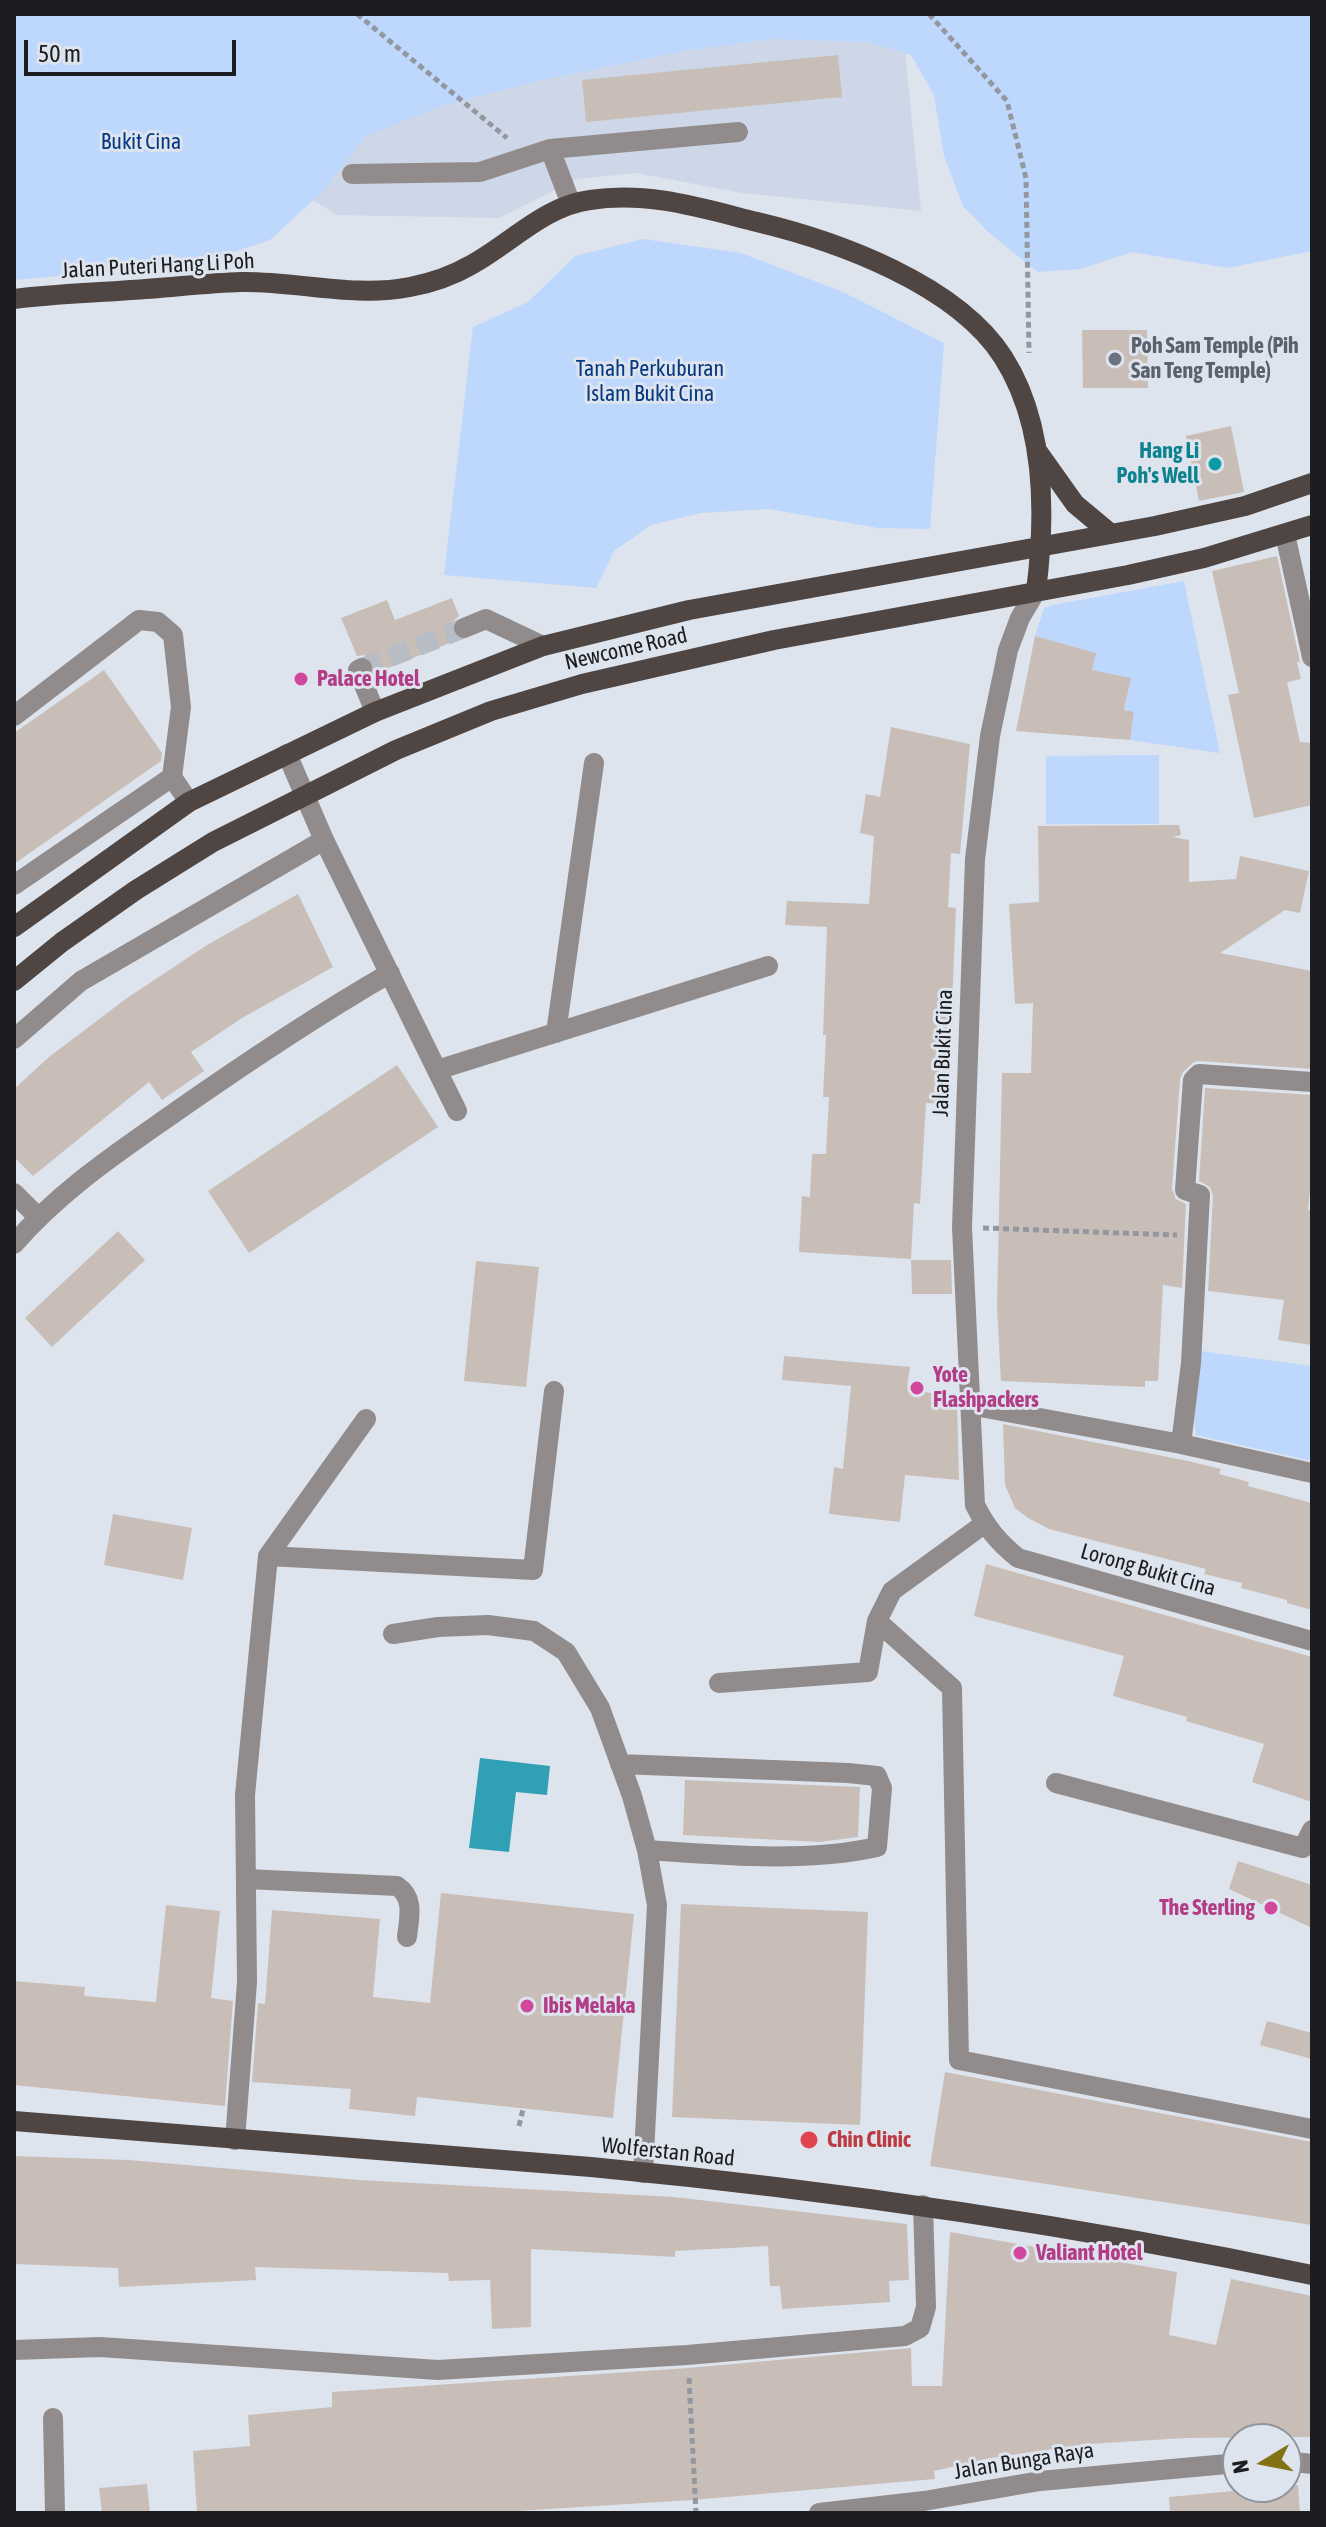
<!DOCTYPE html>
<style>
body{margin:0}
#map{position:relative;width:1326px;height:2527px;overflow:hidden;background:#dee4ee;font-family:"Asap Condensed",sans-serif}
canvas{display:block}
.frame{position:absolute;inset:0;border:16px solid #1b1d21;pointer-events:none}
.north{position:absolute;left:1222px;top:2423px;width:80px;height:80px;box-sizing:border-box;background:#dee4ee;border:2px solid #90949c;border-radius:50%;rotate:260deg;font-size:22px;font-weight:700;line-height:32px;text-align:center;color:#1b1d21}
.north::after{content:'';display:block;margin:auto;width:28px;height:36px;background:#837213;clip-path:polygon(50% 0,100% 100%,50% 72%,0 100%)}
.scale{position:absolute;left:24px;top:40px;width:212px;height:36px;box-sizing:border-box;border:4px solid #1b1d21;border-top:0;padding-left:10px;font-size:24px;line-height:28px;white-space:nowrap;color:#1b1d21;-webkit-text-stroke:6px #dee4ee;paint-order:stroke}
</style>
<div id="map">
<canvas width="1326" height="2527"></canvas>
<div class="frame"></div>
<div class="north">N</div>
<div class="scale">50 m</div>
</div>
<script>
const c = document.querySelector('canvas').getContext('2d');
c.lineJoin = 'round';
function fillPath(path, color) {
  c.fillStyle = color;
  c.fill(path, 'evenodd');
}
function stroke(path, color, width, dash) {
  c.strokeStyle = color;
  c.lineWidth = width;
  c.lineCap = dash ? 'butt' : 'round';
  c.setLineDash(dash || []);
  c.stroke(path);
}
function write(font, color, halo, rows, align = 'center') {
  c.font = font + ' "Asap Condensed",sans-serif';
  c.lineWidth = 6;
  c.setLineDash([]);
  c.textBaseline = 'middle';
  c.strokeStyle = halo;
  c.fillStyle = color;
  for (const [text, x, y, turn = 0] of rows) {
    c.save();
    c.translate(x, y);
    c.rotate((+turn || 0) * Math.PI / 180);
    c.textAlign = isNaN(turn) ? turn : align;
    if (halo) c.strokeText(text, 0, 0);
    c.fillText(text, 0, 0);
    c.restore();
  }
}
const built = new Path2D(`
 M902,22L921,211L742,193L636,173L577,179L499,218L337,215L303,194L343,118L558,56Z`);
const green = new Path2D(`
 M14,14H1312V251L1228,268L1132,252L1081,269L1038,272L989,233L963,206L944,156L934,95L911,55L868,42L772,39L684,51L538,81L441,106L366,136L323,191L270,240L199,264L14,280Z
 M643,239L741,253L843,292L944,343L930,529L878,528L769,509L701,513L651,525L614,551L596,588L444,575L473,327L528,302L575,256Z
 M1184,581L1220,753L1130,740L1134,713L1125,710L1130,678L1092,670L1095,653L1035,636L1044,608L1053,605Z
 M1159,755V824H1046V756Z
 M1200,1351L1312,1366V1461L1196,1435L1194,1416Z`);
const water = new Path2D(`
 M480,1758L550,1766L547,1795L516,1792L509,1852L469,1848Z`);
const building = new Path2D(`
 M838,55L842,97L586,122L582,80Z
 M1082,330H1147L1148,388H1083Z
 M1231,426L1244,492L1199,501L1186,436Z
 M1277,556L1300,662H1297L1301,679L1287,682L1300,742L1312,743V805L1254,818L1228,695L1239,693L1212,571Z
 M452,598L459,616L453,621L452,632L459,639L374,674L373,662L364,655L357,656L341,618L387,600L395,620Z
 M1035,636L1096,653L1092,670L1131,678L1124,710L1134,712L1130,740L1016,731Z
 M104,670L162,753L161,761L14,864V733Z
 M891,727L970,744L960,854L951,853L948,907L956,908L948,1104L926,1103L920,1204L914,1203L911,1259L799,1252L802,1196L810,1197L812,1154H826L829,1097H823L826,1035H823L827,927L785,925L787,901L869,904L874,836L860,833L866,794L880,797Z
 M1179,825L1181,835L1173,837L1189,840V882L1236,879L1240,856L1309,871L1300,913L1285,910L1220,953L1312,971V1069L1200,1061L1194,1062L1183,1072L1180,1079L1172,1189L1176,1199L1186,1204L1182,1288L1163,1285L1158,1381H1145V1387L1001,1381L997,1307L1002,1073H1031L1033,1003L1015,1004L1009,904L1039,902L1038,826Z
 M298,894L333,967L242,1018L191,1052L204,1071L162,1100L149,1082L33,1176L14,1157V1089L49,1057L127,998L207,945Z
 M397,1065L438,1127L249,1253L208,1191Z
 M1205,1088L1312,1095V1168L1308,1210L1312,1211V1345L1278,1340L1284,1300L1208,1291L1213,1196L1210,1187L1199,1181Z
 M118,1231L145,1260L52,1347L25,1318Z
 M911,1260H951L952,1294H912Z
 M476,1261L539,1267L526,1387L464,1381Z
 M784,1356L910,1367L907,1387L957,1400L959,1480L905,1475L900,1522L829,1514L834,1467L843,1469L851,1386L782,1380Z
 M1003,1424L1188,1461L1221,1469L1219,1474L1249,1482L1248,1486L1312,1503V1610L1287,1603V1600L1241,1588L1242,1583L1204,1574L1206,1569L1049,1529L1028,1518L1015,1508L1005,1485Z
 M113,1514L192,1528L183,1580L104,1565Z
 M986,1564L1312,1657V1802L1252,1782L1264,1744L1186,1721L1187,1717L1113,1696L1124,1656L974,1616Z
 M685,1780L860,1787L858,1837L820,1842L683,1835Z
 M1238,1861L1312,1885V1928L1229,1889Z
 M441,1893L634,1914L613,2118L417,2097L415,2116L349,2109L351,2089L252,2082L258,2003L265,2004L272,1910L380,1919L373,1997L430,2003Z
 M681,1904L868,1912L860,2125L672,2117Z
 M166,1905L220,1911L211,1998L233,2001L225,2106L14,2085V1981L85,1987L84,1996L156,2002Z
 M1267,2021L1312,2033V2059L1260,2045Z
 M945,2072L1312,2142V2225L930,2166Z
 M14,2156L129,2160L359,2180L674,2197L907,2224L909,2280L889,2281L890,2302L782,2309L780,2286H770L768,2246L675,2251V2257L531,2249V2327L492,2329L490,2280L449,2281L448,2273L255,2267L256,2280L119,2287L118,2268L14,2264Z
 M950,2232L1177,2272L1169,2335L1216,2345L1231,2279L1312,2296V2437L1185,2438L1088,2444L990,2458L934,2471L935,2479L692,2500L486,2513H197L193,2451L250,2446L248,2415L332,2407V2392L688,2368L911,2348L912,2386H942Z
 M147,2484L150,2513H102L99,2488Z
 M1298,2485L1300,2513H1170L1169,2497Z`);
const minorTunnel = new Path2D(`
 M362,668L464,628`);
const path = new Path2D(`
 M357,14L507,138
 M929,14L1007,101L1026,178L1029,353
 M983,1228L1177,1235
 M519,2126L523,2109
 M689,2378L696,2513`);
const minor = new Path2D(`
 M550,149L571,204
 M352,174L480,172L550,149L738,132
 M1285,534L1312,657
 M1036,591L1020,618L1008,650L990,736L975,859L962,1227L975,1505C986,1527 998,1542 1018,1558L1312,1641
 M464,628L486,619L543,646
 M362,668L358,670L375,712
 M14,716L139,620L158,622L173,635L181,707L172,777L189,802
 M287,754L324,840L457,1111
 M14,885L172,777
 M556,1033L594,763
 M14,1039L81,981L324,840
 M437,1070L768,966
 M14,1193L38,1217
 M14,1244C57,1194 111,1157 164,1120C238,1068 312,1018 390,973
 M969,1405L1181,1444L1312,1473
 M1181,1444L1191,1363L1200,1195L1185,1190L1193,1080L1199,1074L1312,1082
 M268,1556L366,1419
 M877,1621L952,1688L959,2060L1312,2129
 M393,1634L438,1627L488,1625L534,1631L566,1652L600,1708L632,1796L647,1850L657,1905L643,2173
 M719,1683L868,1672L877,1621L892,1591L984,1524
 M620,1764L848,1773L877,1776L882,1788L877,1847C805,1863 720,1855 647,1850
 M1056,1783L1303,1848L1312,1830
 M246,1879L397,1886C415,1898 409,1918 407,1937
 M235,2140L247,1982L245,1795L268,1556L533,1570L554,1391
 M14,2350L100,2347L438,2370L687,2355L905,2336L920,2328L926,2307L923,2205
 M53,2418L55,2513
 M1286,2461L1312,2464
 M819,2513L924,2501L1040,2481L1238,2463`);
const major = new Path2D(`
 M14,299C53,294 92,293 131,290C168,288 205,283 241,282C298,281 353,298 410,287C431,283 452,276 471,265C510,244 544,206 590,200C648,191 701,208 757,222C837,241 956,284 1003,357C1046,424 1046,514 1036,591
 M1038,452L1075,504L1111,534
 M14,927L189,802L375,712L543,646L689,610L1155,526L1245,506L1312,483
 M14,981L62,942L136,890L213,842L396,750L491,711L582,684L774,640L1128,575L1204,558L1312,525
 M14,2121C206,2138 399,2150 591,2167C833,2190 1074,2225 1312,2275`);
const markers = [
 [1115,359,8,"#6b7280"],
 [1215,464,8,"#0f9aa8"],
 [301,679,8,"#d1479c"],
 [917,1388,8,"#d1479c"],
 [1271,1908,8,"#d1479c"],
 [527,2006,8,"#d1479c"],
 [809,2140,10,"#e0444e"],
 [1020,2253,8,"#d1479c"]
];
const parkNames = [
 ["Bukit Cina",141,142],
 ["Tanah Perkuburan",650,369],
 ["Islam Bukit Cina",650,394]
];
const streetNames = [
 ["Jalan Puteri Hang Li Poh",158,266,-3],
 ["Newcome Road",626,649,-13],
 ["Jalan Bukit Cina",943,1053,-88],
 ["Lorong Bukit Cina",1148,1570,16],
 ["Wolferstan Road",668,2152,6],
 ["Jalan Bunga Raya",1024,2461,-9]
];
const worshipNames = [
 ["Poh Sam Temple (Pih",1131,346],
 ["San Teng Temple)",1131,371]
];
const cultureNames = [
 ["Hang Li",1199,451],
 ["Poh's Well",1199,476]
];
const hotelNames = [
 ["Palace Hotel",317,679],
 ["Yote",933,1375],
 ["Flashpackers",933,1400],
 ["The Sterling",1255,1908,"right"],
 ["Ibis Melaka",543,2006],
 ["Valiant Hotel",1036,2253]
];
const healthNames = [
 ["Chin Clinic",827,2140]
];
fillPath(built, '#cdd7e7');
fillPath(green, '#bdd7fd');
fillPath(water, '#30a1b5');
fillPath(building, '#c8beb7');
stroke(minorTunnel, '#b7bcc5', 20, [20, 10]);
stroke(path, '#93979f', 5, [6, 4]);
stroke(minor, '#918c8b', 20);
stroke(major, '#4f4643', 20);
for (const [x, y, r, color] of markers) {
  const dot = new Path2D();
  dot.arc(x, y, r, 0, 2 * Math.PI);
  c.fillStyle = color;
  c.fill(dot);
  stroke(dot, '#dee4ee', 3);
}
write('22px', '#043880', '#dee4ee', parkNames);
write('22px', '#1b1d21', '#dee4ee', streetNames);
write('bold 22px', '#5b616d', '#dee4ee', worshipNames, 'left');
write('bold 22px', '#0d838f', '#dee4ee', cultureNames, 'right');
write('bold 22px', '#b23c85', '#dee4ee', hotelNames, 'left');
write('bold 22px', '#be3a42', '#dee4ee', healthNames, 'left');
</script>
